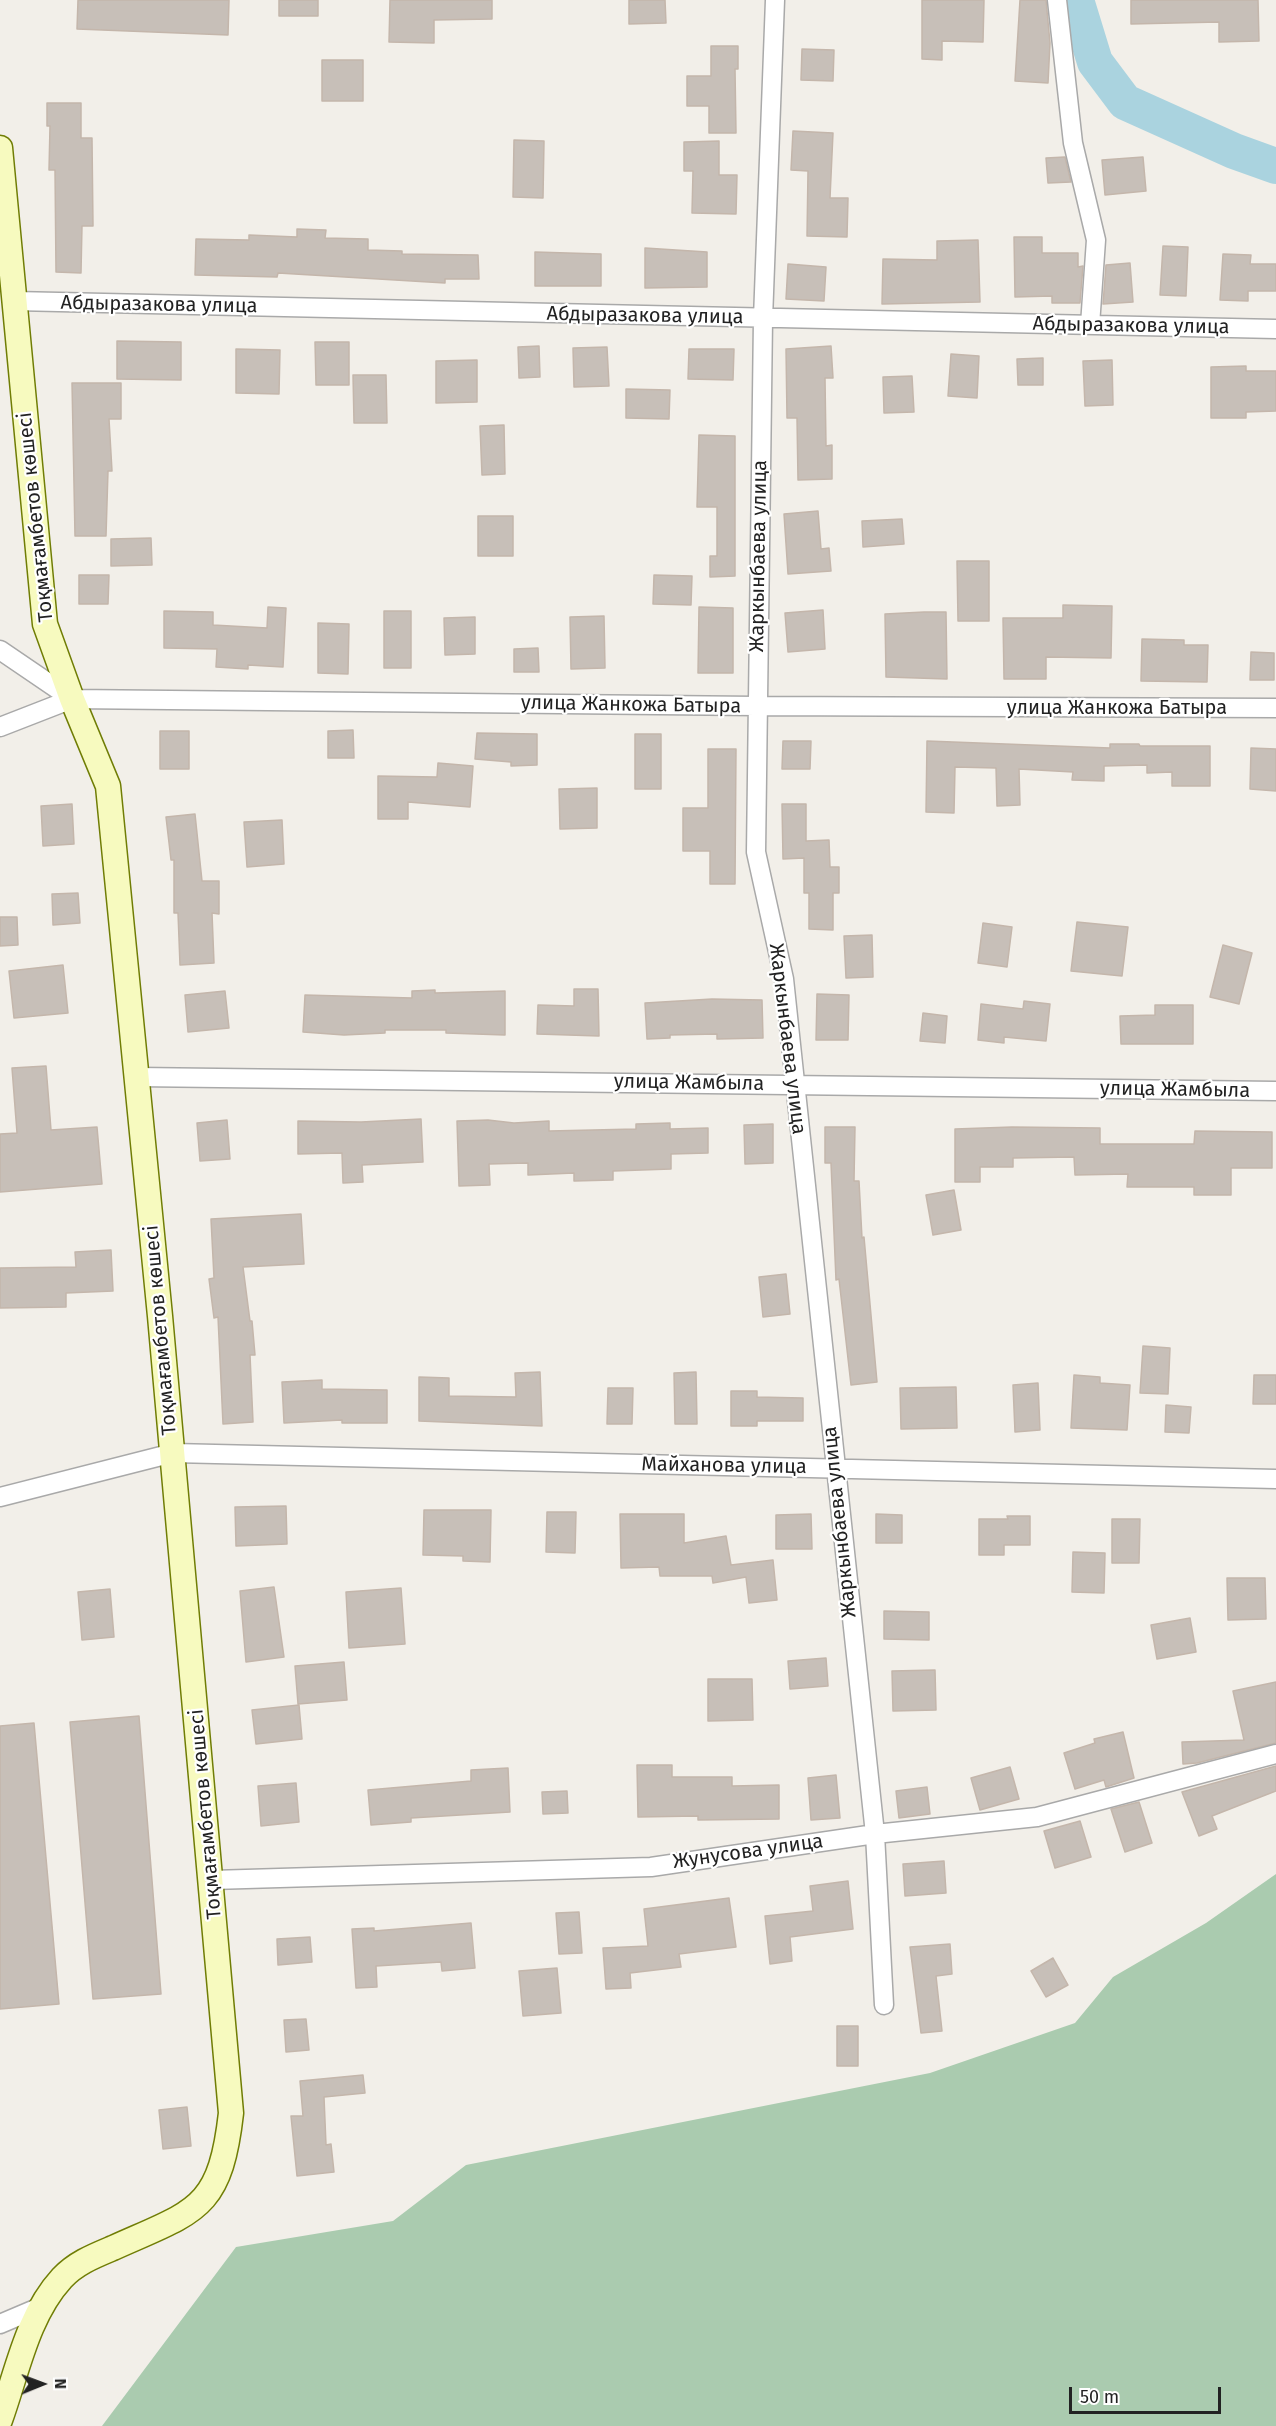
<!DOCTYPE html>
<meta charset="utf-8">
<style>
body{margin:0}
#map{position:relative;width:1276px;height:2426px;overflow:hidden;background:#f2efe9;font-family:"Fira Sans",sans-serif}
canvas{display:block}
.north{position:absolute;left:12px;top:2354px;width:60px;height:60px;-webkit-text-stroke:4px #fff;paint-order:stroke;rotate:89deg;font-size:16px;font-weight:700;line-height:24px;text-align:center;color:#222}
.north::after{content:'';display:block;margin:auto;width:21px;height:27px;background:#222;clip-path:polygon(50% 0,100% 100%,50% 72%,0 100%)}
.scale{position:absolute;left:1069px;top:2387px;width:152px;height:27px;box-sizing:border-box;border:3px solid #222;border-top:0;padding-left:8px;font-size:18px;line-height:21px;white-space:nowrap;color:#222;-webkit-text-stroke:4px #fff;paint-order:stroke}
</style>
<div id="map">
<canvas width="1276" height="2426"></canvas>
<div class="north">N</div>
<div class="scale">50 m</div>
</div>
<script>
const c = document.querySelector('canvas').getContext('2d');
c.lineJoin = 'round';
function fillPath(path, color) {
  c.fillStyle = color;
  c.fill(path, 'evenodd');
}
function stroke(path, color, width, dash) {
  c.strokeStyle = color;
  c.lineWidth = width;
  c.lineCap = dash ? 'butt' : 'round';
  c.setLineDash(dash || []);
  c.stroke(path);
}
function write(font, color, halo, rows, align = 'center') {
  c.font = font + ' "Fira Sans",sans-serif';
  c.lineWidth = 4.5;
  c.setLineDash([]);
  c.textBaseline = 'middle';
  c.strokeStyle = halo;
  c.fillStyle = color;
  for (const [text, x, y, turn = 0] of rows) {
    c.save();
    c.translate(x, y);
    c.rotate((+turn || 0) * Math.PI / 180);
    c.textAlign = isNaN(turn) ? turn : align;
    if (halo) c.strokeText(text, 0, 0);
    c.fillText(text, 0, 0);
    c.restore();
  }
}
const cemetery = new Path2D(`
 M1276,1874V2426H102L236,2247L393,2221L466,2165L930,2073L1075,2023L1113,1977L1206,1923Z`);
const river = new Path2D(`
 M1076,0L1095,62L1125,102L1234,151L1276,166`);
const building = new Path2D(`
 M78,0H229L228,35L77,29Z
 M279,0H318V16H279Z
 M390,0H492V19L434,20V43L389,42Z
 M629,0H665L666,23L629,24Z
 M922,0H984L983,42L942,41V60L922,59Z
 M1020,0H1046L1050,43L1048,83L1015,81Z
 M1131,0H1258L1259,41L1219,42V22L1131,24Z
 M711,46H738V69H735L736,133H709V106H687V76H711Z
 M802,49L834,50L833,81L801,80Z
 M322,60H363V101H322Z
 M47,103H81V138H92L93,226H82L81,273L56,272L55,170H49L50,126H47Z
 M793,131L833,133L830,198H848L847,237L807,236L808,171L791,170Z
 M514,140L544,141L543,198L513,197Z
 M719,141V175H737L736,214L692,213L693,171H684V142Z
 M1065,157L1071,182L1048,183L1046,158Z
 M1143,157L1146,191L1105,195L1102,160Z
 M297,229L326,230L325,238L368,239V250L402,251V254L478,255L479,279H445V283L278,273L277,277L195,275L196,239L249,240V235L297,237Z
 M1014,237H1042V253H1078V267L1083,266L1080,303H1052V296L1015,297Z
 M978,240L980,302L882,304L883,259L937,260V241Z
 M1163,246L1188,247L1186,296L1160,295Z
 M645,248L707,252V287L645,288Z
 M535,252L601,254V286H535Z
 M1223,254L1251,255L1250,264H1276V291H1248V301L1220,300Z
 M1130,263L1133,302L1103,304L1106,265Z
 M788,264L826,267L824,301L786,299Z
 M117,341L181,342V380L117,379Z
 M315,342H349V385H316Z
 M539,346L540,377L519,378L518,347Z
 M831,346L833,378H825L826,446L832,445V479L798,480L797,418H787L786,349Z
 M607,347L609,386L574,387L573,348Z
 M236,349L280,350L279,394L236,393Z
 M689,349H734L733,380L688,379Z
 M951,354L979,356L977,398L948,396Z
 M1043,358V385H1018L1017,359Z
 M477,360V402L436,403V361Z
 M1112,360L1113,405L1085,406L1083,361Z
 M1246,366V371H1276V411L1246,412V418H1211V367Z
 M353,375H386L387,423H354Z
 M912,376L914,412L884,413L883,377Z
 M72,383H121V419H109L112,471H108L106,536H75Z
 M626,389L670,390L669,419L626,418Z
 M504,425L505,474L482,475L480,426Z
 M699,435L735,436V576L710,577V556H717V507H697Z
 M818,511L821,549L829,548L831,571L788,574L784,514Z
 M478,516H513V556H478Z
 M902,519L904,544L863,547L862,521Z
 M151,538L152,565L111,566V539Z
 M957,561H989V621H958Z
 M79,575H109L108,604H79Z
 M654,575L692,576L691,605L653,604Z
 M1063,605L1112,606L1111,658L1046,657V679H1004L1003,618H1063Z
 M268,607L286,608L283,667L248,665V669L216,667L217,649L164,648V611L213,612V625L267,628Z
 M699,607L733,608V673H698Z
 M823,610L825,649L788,652L785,613Z
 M384,611H411V668H384Z
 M924,612H946L947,679L886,677L885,614Z
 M604,616L605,668L571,669L570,617Z
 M475,617V654L445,655L444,618Z
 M318,623L349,624L348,674L318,673Z
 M1142,639L1184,640V645H1208L1207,682L1141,681Z
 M538,648L539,672H514V649Z
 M1251,652L1274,653V680H1250Z
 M353,730L354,758H328V731Z
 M160,731H189V769H160Z
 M477,733L537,734V765L511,766V762L475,759Z
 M635,734H661V789H635Z
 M783,741H811L810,769H782Z
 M927,741L1110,748V744H1139L1140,746H1210V786H1172V772L1147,773V765L1104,766V781L1072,780L1073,772L1019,769L1020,805L997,806L996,768L955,767L954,813L926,812Z
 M1251,748L1276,749V791L1250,789Z
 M708,749H736L735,884H710V851H683V808H708Z
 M438,763L473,766L470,807L408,802V819H378V776L437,777Z
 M597,788V828L560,829L559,789Z
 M72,804L74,844L43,846L41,806Z
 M782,804H806V841L829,840L830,867H839V893H833V930L809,929V893H804V858L783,859Z
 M195,814L202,881H219V914L212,913L214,963L180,965L178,913H174V860H171L166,817Z
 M282,820L284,864L247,867L244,822Z
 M78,893L80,923L53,925L52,894Z
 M0,917H17L18,945L0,946Z
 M1077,922L1128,927L1122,976L1071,971Z
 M983,923L1012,927L1007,967L978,963Z
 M872,935L873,977L846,978L844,936Z
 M1223,945L1252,953L1239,1004L1210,997Z
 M63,965L68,1013L14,1018L9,971Z
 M574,989H598L599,1036L537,1034L538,1005L574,1006Z
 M435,990V993L505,991V1035L446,1033V1030H385V1033L344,1035L303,1032L305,995L412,998V991Z
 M225,991L229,1028L188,1032L185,995Z
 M817,994L849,995L848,1040H816Z
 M712,999L762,1000L763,1038L717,1039V1034L670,1035V1038L647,1039L645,1003Z
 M1024,1001L1050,1004L1046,1041L1004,1037V1043L978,1040L981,1004L1023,1009Z
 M1155,1005H1193V1044H1121L1120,1016L1155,1015Z
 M923,1013L947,1016L945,1043L920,1041Z
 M46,1066L51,1130L97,1127L102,1184L0,1192V1134L17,1133L12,1068Z
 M421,1119L423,1162L362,1165L363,1182L343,1183L342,1153L298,1154V1121L361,1122Z
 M227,1120L230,1159L200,1161L197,1123Z
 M488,1120L514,1123L549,1121V1131L636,1129V1124L670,1123V1129L708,1128V1153L671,1154V1169L613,1171V1180L574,1181V1173L528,1175V1163L489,1164L490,1185L459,1186L457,1121Z
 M773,1124V1163L745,1164L744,1125Z
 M825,1127H855L854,1181H859L862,1238L864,1237L877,1382L851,1385L839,1279L836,1280L831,1163H825Z
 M1012,1127L1100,1128V1144H1194L1195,1131L1272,1132V1168H1231V1195H1194V1187H1127L1128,1174L1075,1175L1074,1157L1013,1158V1167H980V1182H955V1129Z
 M954,1190L961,1230L933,1235L926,1195Z
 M301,1214L304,1264L243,1267L250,1321H252L255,1355H250L253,1422L223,1424L218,1317L214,1318L209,1279L214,1278L211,1219Z
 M111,1250L113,1291L66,1293V1307L0,1308V1268L76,1267L75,1252Z
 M786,1274L790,1314L763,1317L759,1277Z
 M1143,1346L1170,1348L1168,1394L1140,1393Z
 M540,1372L542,1426L419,1421V1377L449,1378V1396L516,1397L515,1373Z
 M696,1372L697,1424H675L674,1373Z
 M1074,1375L1100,1377V1383L1130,1385L1127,1430L1071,1428Z
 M1254,1375H1276V1404H1253Z
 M322,1380V1389L387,1390V1423H342V1420L284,1423L282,1382Z
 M1038,1383L1040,1430L1015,1432L1013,1385Z
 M956,1387L957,1428L901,1429L900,1388Z
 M608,1388H633L632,1424H607Z
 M731,1391H757V1397L803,1398V1421H757V1426H731Z
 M1166,1405L1191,1407L1189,1433L1165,1432Z
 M286,1506L287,1544L236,1546L235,1507Z
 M424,1510H491L490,1562L463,1561V1556L423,1555Z
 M547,1512H576L575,1553L546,1552Z
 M620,1514H684V1543L726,1536L731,1565L773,1560L777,1600L749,1603L746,1577L713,1583L712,1576H660L659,1567L621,1568Z
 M811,1514L812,1549H776V1515Z
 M876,1514L902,1515V1543H876Z
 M1007,1516H1030V1545H1004V1555H979V1519H1008Z
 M1112,1519H1140L1139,1563H1112Z
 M1073,1552L1105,1553L1104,1593L1072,1592Z
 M1227,1578H1265L1266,1619L1228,1620Z
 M274,1587L284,1657L246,1662L240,1591Z
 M401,1588L405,1644L349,1648L346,1592Z
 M110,1589L114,1637L82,1640L78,1592Z
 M884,1611L929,1612V1640L884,1639Z
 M1190,1618L1196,1652L1157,1659L1151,1625Z
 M826,1658L828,1686L790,1689L788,1661Z
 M344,1662L347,1700L298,1704L295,1666Z
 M935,1670L936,1710L893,1711L892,1671Z
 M708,1679H752L753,1720L708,1721Z
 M1276,1682V1743L1197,1763L1183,1764L1182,1742L1244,1740L1233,1691Z
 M299,1705L302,1739L256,1744L252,1710Z
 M139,1716L161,1994L93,1999L70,1722Z
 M34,1723L59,2004L0,2009V1726Z
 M1123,1732L1134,1778L1106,1787L1104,1780L1075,1789L1064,1753L1095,1743L1094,1739Z
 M637,1765H672V1777H732V1786L779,1785V1819L698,1820V1816L638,1817Z
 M1276,1766V1791L1212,1816L1217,1829L1199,1836L1182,1792Z
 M1010,1767L1019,1799L980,1810L971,1778Z
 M508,1768L510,1812L411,1818V1822L371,1825L368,1790L471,1781V1770Z
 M836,1775L840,1818L811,1820L808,1778Z
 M296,1783L299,1822L261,1826L258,1786Z
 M927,1787L930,1814L899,1818L896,1791Z
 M567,1791L568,1813L543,1814L542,1792Z
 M1139,1802L1152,1843L1125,1852L1111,1809Z
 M1080,1821L1091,1857L1055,1868L1044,1831Z
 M944,1861L946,1893L905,1896L903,1864Z
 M848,1881L853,1929L790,1937L792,1961L770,1964L765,1916L813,1911L810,1886Z
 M729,1898L736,1947L679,1954L681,1967L630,1973L631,1988L606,1989L603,1948L648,1946L644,1909Z
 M579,1912L582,1953L559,1954L556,1913Z
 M471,1923L475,1968L442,1971L441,1962L376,1966L377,1987L356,1988L352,1929L374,1928V1931Z
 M310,1937L312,1962L278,1965L277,1939Z
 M950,1944L952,1974L936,1976L942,2031L921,2033L910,1947Z
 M1053,1958L1068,1985L1046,1997L1031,1971Z
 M557,1968L561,2013L523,2016L519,1971Z
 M306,2019L309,2050L286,2052L284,2020Z
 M837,2026H858V2066H837Z
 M363,2075L365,2093L324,2097L326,2145L331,2144L334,2172L297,2176L291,2116H303L300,2081Z
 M187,2107L191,2146L163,2149L159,2110Z`);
const street = new Path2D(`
 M775,0L763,319L756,852L784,979L875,1834L884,2005
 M1057,0L1073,143L1096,240L1090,325
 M14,301L1276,329
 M0,650L72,699L756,706L1276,708
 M0,727L72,699
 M137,1077L1276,1091
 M0,1497L173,1453L1276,1479
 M212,1880L651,1867L875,1834L1037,1817L1276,1754
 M0,2324L40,2307`);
const secondary = new Path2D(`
 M0,148L45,624L72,699L108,786L160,1316L231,2113C220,2211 195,2211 113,2248C94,2256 76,2263 62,2278C27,2316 17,2373 0,2420`);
const streetNames = [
 ["Абдыразакова улица",159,305,1],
 ["Абдыразакова улица",645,316,1],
 ["Абдыразакова улица",1131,326,1],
 ["Тоқмағамбетов көшесі",36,517,-96],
 ["Жаркынбаева улица",759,556,-89],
 ["улица Жанкожа Батыра",631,705,1],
 ["улица Жанкожа Батыра",1117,708],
 ["Жаркынбаева улица",787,1039,83],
 ["улица Жамбыла",689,1083,1],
 ["улица Жамбыла",1175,1090,1],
 ["Тоқмағамбетов көшесі",161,1330,-95],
 ["Майханова улица",724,1466,1],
 ["Жаркынбаева улица",840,1522,-96],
 ["Тоқмағамбетов көшесі",206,1814,-95],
 ["Жунусова улица",748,1852,-8]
];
fillPath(cemetery, '#aacbaf');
stroke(river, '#aad3df', 36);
fillPath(building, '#c7bfb8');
stroke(building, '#c4b6ab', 1.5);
stroke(street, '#a9a9a9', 21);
stroke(secondary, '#707d05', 27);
stroke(street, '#fff', 18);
stroke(secondary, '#f7fabf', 24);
write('20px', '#222', '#fff', streetNames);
</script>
